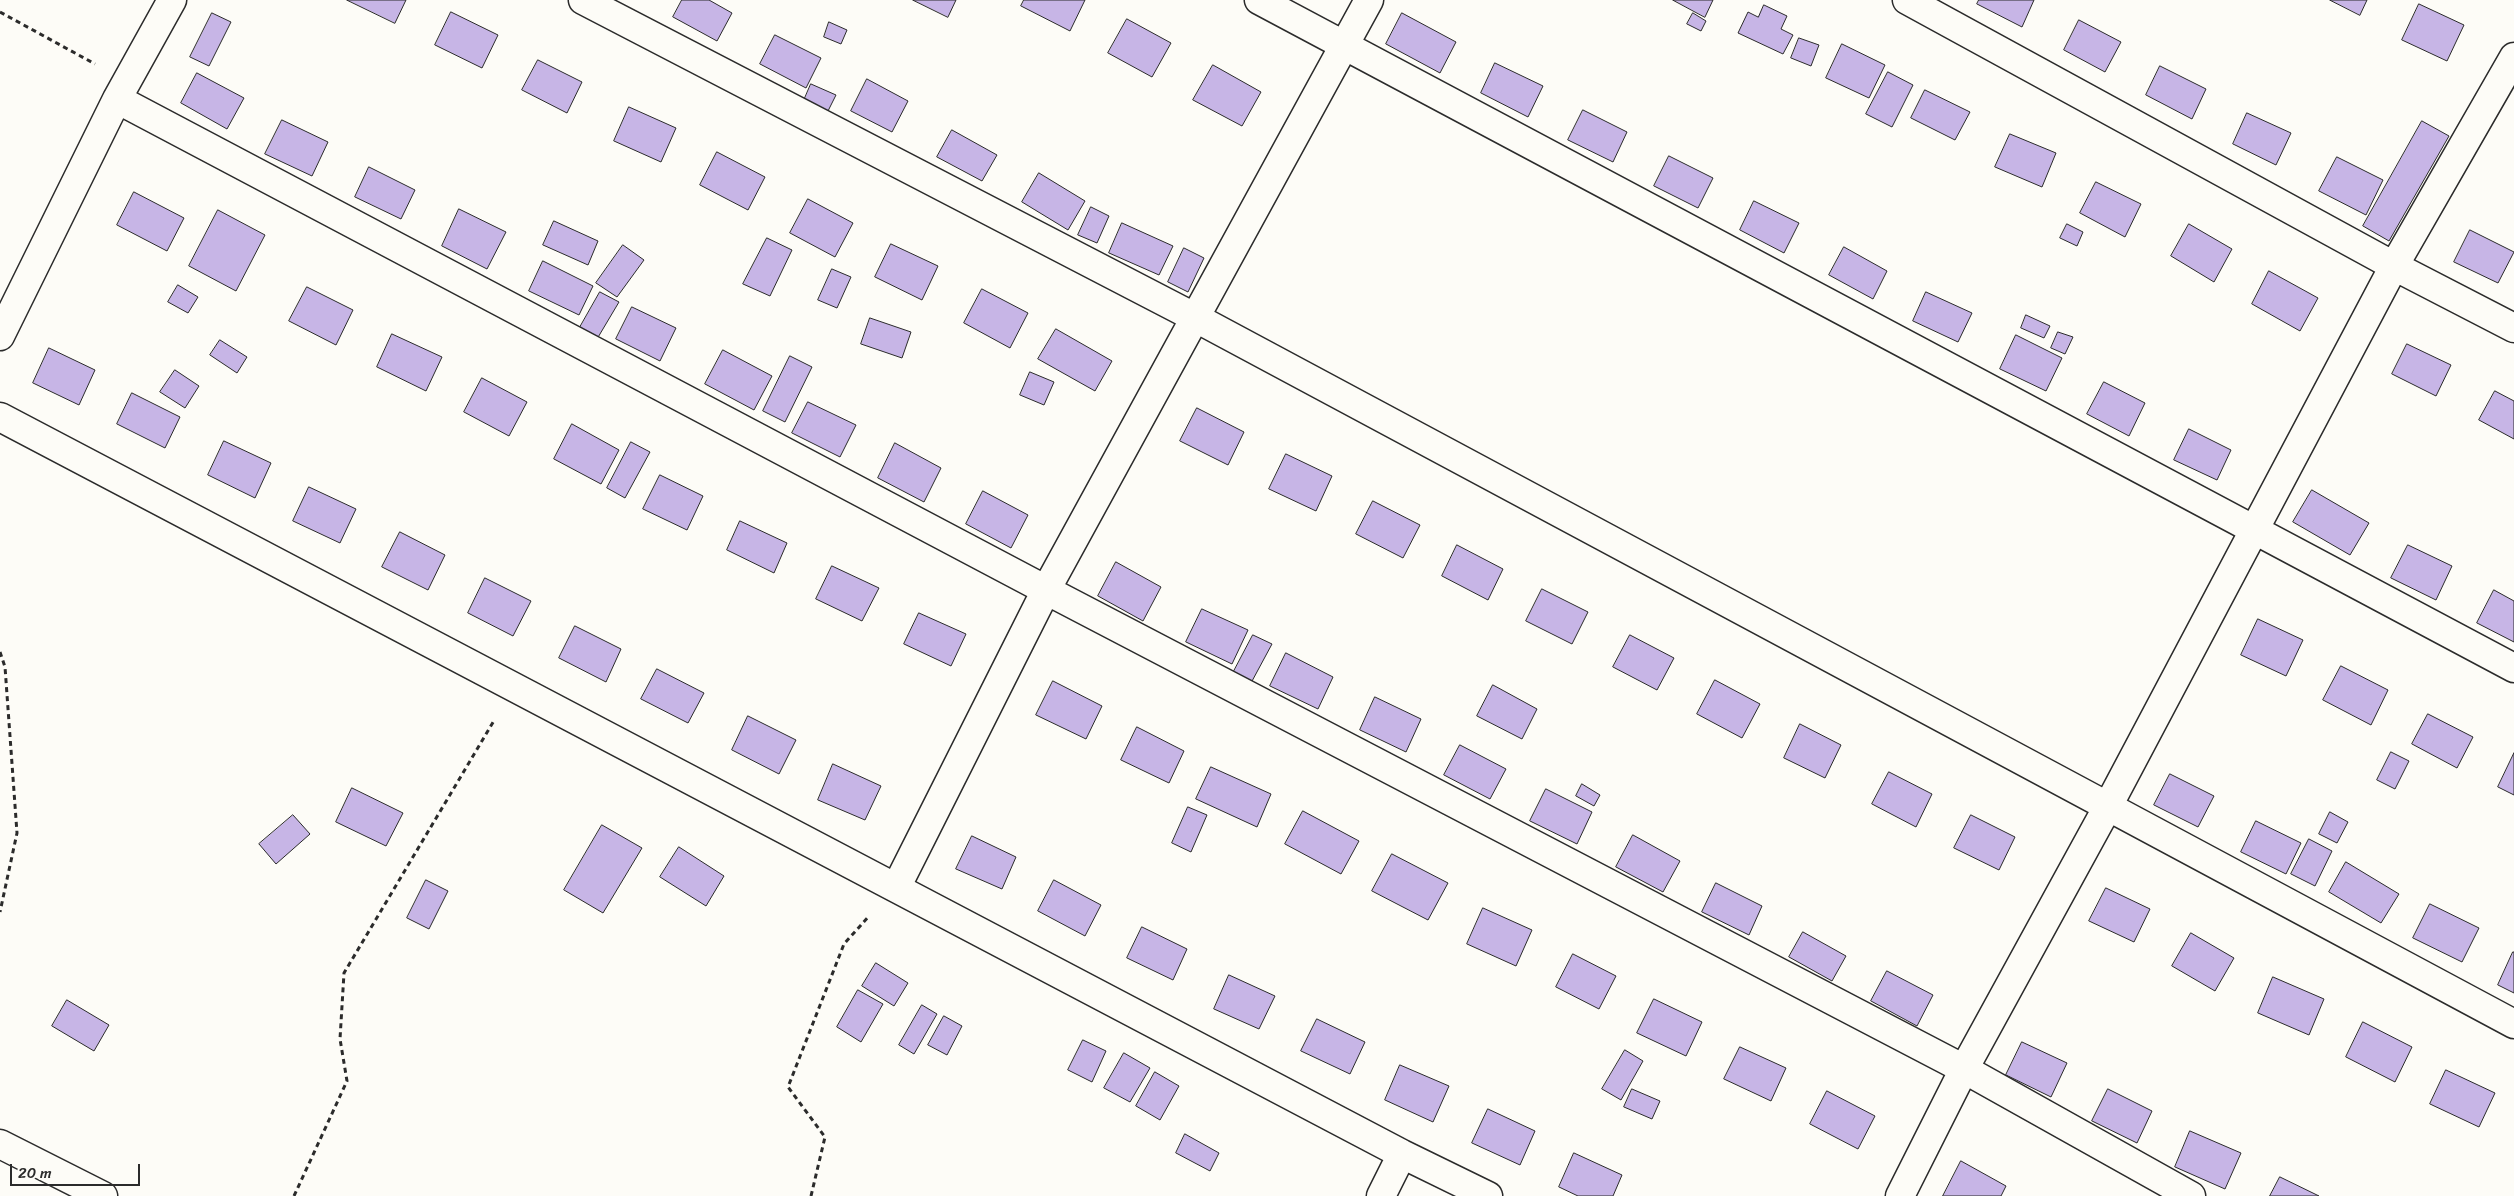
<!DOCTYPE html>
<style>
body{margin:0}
#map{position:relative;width:2514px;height:1196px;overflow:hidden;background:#fdfcf7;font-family:Sriracha,sans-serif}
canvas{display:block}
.scale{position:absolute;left:10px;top:1164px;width:130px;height:22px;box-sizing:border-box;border:2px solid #2b2b2b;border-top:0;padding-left:6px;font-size:15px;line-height:18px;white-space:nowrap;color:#2b2b2b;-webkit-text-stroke:4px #fdfcf7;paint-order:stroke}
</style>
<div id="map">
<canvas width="2514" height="1196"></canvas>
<div class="scale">20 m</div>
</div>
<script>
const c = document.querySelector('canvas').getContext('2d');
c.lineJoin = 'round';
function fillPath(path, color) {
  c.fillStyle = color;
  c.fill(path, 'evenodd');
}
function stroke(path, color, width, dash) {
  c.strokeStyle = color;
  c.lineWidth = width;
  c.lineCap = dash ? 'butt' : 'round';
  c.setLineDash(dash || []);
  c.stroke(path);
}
const building = new Path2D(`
 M347,0H406L395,23Z
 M682,0H709L732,13L717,41L673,17Z
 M913,0H956L948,17Z
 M1024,0H1085L1070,31L1021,6Z
 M1673,0H1713L1705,17Z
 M1979,0H2034L2022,27L1977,4Z
 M2330,0H2367L2360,15Z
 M2419,4L2464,25L2447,61L2402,40Z
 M1764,5L1787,16L1781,29L1793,35L1783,54L1738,33L1748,12L1758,17Z
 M451,12L498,35L482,68L435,45Z
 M212,13L231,22L209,66L190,57Z
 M1402,13L1456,42L1440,73L1386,44Z
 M1693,13L1706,21L1701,31L1687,24Z
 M1127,19L1171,43L1152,77L1108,53Z
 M2079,20L2121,42L2105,72L2064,50Z
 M829,22L847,30L841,44L824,37Z
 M775,35L821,58L806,88L760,64Z
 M1799,38L1819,45L1811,66L1791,58Z
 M1842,44L1885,65L1869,98L1826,78Z
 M538,60L582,82L567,113L522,90Z
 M1495,63L1543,86L1528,117L1481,93Z
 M1213,65L1261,92L1242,126L1193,100Z
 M2160,66L2206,89L2192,119L2146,95Z
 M1888,72L1913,85L1892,127L1866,114Z
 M197,73L244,98L227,129L181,103Z
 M867,79L908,101L892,132L851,111Z
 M811,84L836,95L826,115L802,105Z
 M1925,90L1970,112L1955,140L1911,118Z
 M629,107L676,128L661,162L614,141Z
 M1583,110L1627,132L1613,162L1568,140Z
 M2247,113L2291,133L2276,165L2233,144Z
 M282,120L328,142L312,176L265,154Z
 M2422,121L2449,136L2389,241L2363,226Z
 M952,130L997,155L982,181L937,157Z
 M2010,134L2056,153L2042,187L1995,167Z
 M717,152L765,177L748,210L700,185Z
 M1669,156L1713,178L1698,208L1654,186Z
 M2337,157L2383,180L2366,215L2319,191Z
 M369,167L415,190L401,219L355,197Z
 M1039,173L1085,201L1068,230L1022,202Z
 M2096,182L2141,204L2125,237L2080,213Z
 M134,192L184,218L167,251L117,225Z
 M808,199L853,223L835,257L790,233Z
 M1754,201L1799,223L1784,253L1740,230Z
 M1091,207L1109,216L1097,243L1078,235Z
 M459,209L506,232L487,269L442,246Z
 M218,210L265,235L236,291L189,266Z
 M554,221L598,241L588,265L543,245Z
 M1122,223L1173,246L1159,275L1109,253Z
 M2067,224L2083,232L2077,246L2060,238Z
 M2189,224L2232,249L2214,282L2171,256Z
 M2470,230L2514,252L2498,283L2454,262Z
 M767,238L792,250L770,296L743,284Z
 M891,244L938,266L922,300L875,277Z
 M623,245L644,260L617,297L596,283Z
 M1844,247L1887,271L1873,299L1829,275Z
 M1184,248L1204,258L1188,292L1168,282Z
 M543,261L593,286L579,315L529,291Z
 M832,269L851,277L837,308L818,300Z
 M2269,271L2318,298L2300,331L2252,304Z
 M178,285L198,297L188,313L168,302Z
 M307,287L353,310L336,345L289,321Z
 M982,289L1028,313L1010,348L964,323Z
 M600,292L619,302L597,339L579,329Z
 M1926,292L1972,313L1958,342L1913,321Z
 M632,307L676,328L660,361L616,339Z
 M2026,315L2050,326L2044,338L2021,328Z
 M870,318L911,332L902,358L861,344Z
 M1056,329L1112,361L1095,391L1038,359Z
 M2058,332L2073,337L2065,354L2051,348Z
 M392,334L442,357L426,391L377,367Z
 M2016,335L2062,358L2046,391L2000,369Z
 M220,340L247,357L237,373L210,355Z
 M2407,344L2451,365L2436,396L2392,374Z
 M49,348L95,370L79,405L33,383Z
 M723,350L772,376L754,410L705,384Z
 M790,356L812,367L785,422L763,411Z
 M175,370L199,386L185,408L160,392Z
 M1030,372L1054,382L1044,405L1020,395Z
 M482,378L527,402L509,436L464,412Z
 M2104,382L2145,403L2129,436L2087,414Z
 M2495,391L2514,401V439L2479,420Z
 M132,393L180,417L165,448L117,424Z
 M808,402L856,425L840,457L792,433Z
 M1197,408L1244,432L1228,465L1180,441Z
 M572,424L619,450L601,484L554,459Z
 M2189,429L2231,450L2217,480L2174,460Z
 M224,441L271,463L255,498L208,475Z
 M631,442L650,452L625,498L607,488Z
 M895,443L941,468L924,502L878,478Z
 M1286,454L1332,476L1316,511L1269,489Z
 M660,475L703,496L687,530L643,509Z
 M309,487L356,509L340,543L293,521Z
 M2312,490L2369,523L2350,555L2293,522Z
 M983,491L1028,515L1011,548L966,524Z
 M1373,501L1420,525L1403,558L1356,534Z
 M740,521L787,543L774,573L727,550Z
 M400,532L445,555L428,590L382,567Z
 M1457,545L1503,569L1488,600L1442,576Z
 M2408,545L2452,566L2436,600L2391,578Z
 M1116,562L1161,587L1143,621L1098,596Z
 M832,566L879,588L862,621L816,599Z
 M485,578L531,601L513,636L468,613Z
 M1542,589L1588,612L1572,644L1526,621Z
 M2494,590L2514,601V642L2477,623Z
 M1202,609L1248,630L1232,664L1186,642Z
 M919,613L966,634L951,666L904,644Z
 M2258,619L2303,640L2286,676L2241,655Z
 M575,626L621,649L606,682L559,658Z
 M1253,635L1272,644L1251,683L1233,673Z
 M1630,635L1674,658L1657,690L1613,667Z
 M1286,653L1333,677L1318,709L1270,686Z
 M2341,666L2388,690L2371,725L2323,700Z
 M657,669L704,693L688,723L641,699Z
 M1715,680L1760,704L1742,738L1697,714Z
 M1053,681L1102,706L1086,739L1036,715Z
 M1493,685L1537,709L1522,739L1477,716Z
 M1375,697L1421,719L1406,752L1360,730Z
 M2428,714L2473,737L2457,768L2412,744Z
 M748,716L796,740L779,774L732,750Z
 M1800,724L1841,745L1825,778L1784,758Z
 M1137,727L1184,751L1169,783L1121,760Z
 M1460,745L1506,769L1490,799L1444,775Z
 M2391,752L2409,761L2395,789L2377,780Z
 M2514,753V795L2498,787Z
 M833,764L881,786L865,820L818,800Z
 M1211,767L1271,794L1257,827L1196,799Z
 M1889,772L1932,794L1916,827L1872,804Z
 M2170,774L2214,796L2198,827L2154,805Z
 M1582,784L1600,795L1594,806L1576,796Z
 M352,788L403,813L386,846L336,822Z
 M1546,789L1592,812L1577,844L1530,821Z
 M1188,807L1207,815L1191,852L1172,843Z
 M1303,811L1359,841L1341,874L1285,844Z
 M2330,812L2348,822L2337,843L2319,834Z
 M293,815L310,834L276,864L259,844Z
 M1971,815L2015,837L1999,870L1954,848Z
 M2256,821L2301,843L2286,874L2241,852Z
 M602,825L642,848L603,913L564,890Z
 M1633,835L1680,861L1663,892L1616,867Z
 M972,836L1016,857L1002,889L956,869Z
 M2309,839L2332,851L2315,886L2291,874Z
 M679,847L724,876L706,906L660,877Z
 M1392,854L1448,883L1428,920L1372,891Z
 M2346,862L2399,894L2381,923L2329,892Z
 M426,880L448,891L429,929L407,918Z
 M1054,880L1101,905L1085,936L1038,911Z
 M1716,883L1762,906L1749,935L1702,912Z
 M2106,888L2150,909L2134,942L2089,921Z
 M2430,904L2479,928L2462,962L2413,938Z
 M1483,908L1532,930L1516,966L1467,944Z
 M1142,927L1187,949L1173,980L1127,958Z
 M1803,932L1846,956L1832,981L1789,957Z
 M2191,933L2234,958L2215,991L2172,966Z
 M2513,952H2514V993L2498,985Z
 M1573,954L1616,976L1599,1009L1556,987Z
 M876,963L908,983L894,1006L862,986Z
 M1887,971L1933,995L1917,1026L1871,1001Z
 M1229,975L1275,996L1259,1029L1214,1009Z
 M2273,977L2324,999L2309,1035L2258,1013Z
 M858,990L883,1004L861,1042L837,1027Z
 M1654,999L1702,1022L1686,1056L1637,1033Z
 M67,1000L109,1025L94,1051L52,1026Z
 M922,1005L937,1014L914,1054L899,1045Z
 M944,1016L962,1026L947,1055L928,1045Z
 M1317,1019L1365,1042L1350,1074L1301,1051Z
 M2363,1022L2412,1047L2395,1082L2346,1057Z
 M1083,1040L1106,1051L1092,1082L1068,1070Z
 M2022,1042L2067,1063L2051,1097L2006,1075Z
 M1740,1047L1786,1068L1771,1101L1724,1079Z
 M1625,1050L1643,1061L1621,1100L1602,1089Z
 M1124,1053L1150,1068L1130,1102L1104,1088Z
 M1400,1065L1449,1086L1433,1122L1385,1100Z
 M2446,1070L2495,1093L2479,1127L2430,1104Z
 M1155,1072L1179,1086L1160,1120L1136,1106Z
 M1632,1089L1660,1101L1652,1119L1624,1107Z
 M2108,1089L2152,1111L2137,1143L2092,1121Z
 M1827,1091L1875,1116L1858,1149L1810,1124Z
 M1488,1109L1535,1131L1520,1165L1472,1143Z
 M2190,1131L2241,1153L2225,1189L2175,1167Z
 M1185,1134L1219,1153L1210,1171L1176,1153Z
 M1574,1153L1622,1175L1613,1196H1578L1559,1187Z
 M1961,1161L2006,1186L2001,1196H1943Z
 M2280,1177L2319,1196H2270Z`);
const path = new Path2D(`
 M0,12L95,64
 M0,652L5,667L17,833L0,912
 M294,1196L347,1081L340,1039L344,973L495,719
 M811,1196L825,1137L788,1087L844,944L869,916`);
const minor = new Path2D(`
 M583,0L1196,318L2514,1024
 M1259,0L2514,668
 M1907,0L2394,266L2514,328
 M117,99L1046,590L1964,1069L2191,1196
 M0,336L117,99L172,0
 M0,417L1402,1154L1488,1196
 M897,886L1046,590L1369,0
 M0,1144L103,1196
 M1381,1196L1402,1154
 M1900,1196L1964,1069L2107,808L2394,266L2514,57`);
fillPath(building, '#c7b5e6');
stroke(building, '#2b2b2b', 1);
stroke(minor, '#2b2b2b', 31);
stroke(path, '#2b2b2b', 3, [5, 4]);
stroke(minor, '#fdfcf7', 28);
</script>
